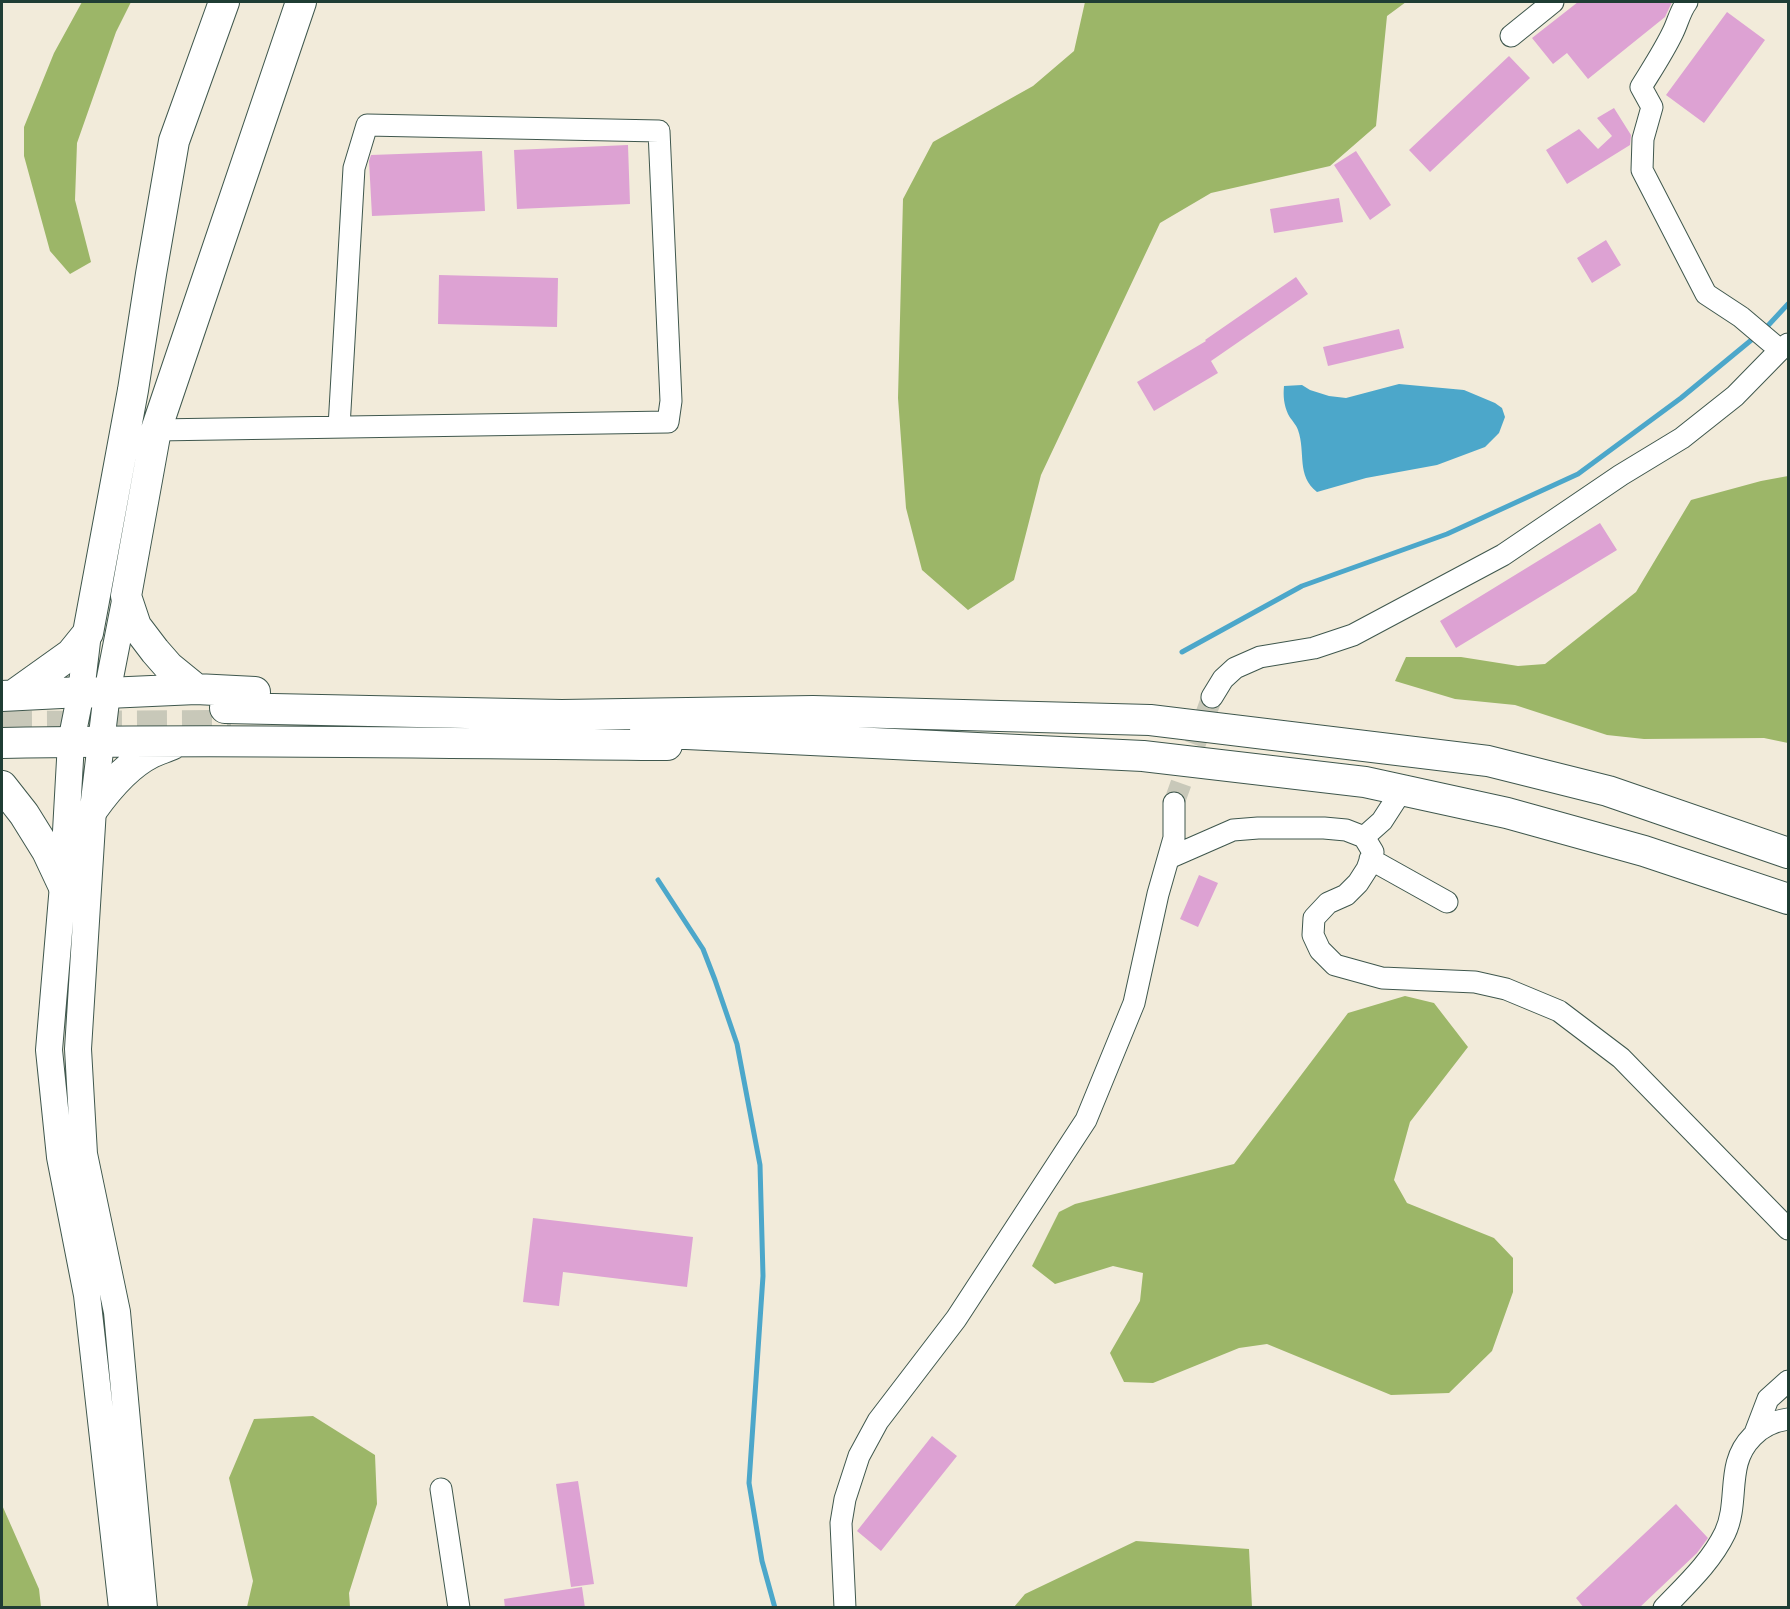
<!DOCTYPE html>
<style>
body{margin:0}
#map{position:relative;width:1790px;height:1609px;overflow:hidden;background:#f2ebda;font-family:"Gochi Hand",sans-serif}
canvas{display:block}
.frame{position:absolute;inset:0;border:3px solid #1f3d34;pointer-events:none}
</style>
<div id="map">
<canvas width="1790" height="1609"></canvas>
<div class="frame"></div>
</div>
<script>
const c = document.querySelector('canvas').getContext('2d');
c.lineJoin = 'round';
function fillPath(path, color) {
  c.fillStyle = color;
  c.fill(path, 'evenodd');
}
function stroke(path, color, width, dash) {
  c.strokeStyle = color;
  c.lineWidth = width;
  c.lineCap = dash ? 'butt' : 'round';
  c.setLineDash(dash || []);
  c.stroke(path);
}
const forest = new Path2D(`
 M82,2H131L116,32L77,143L75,200L91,262L70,274L50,251L24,156V127L54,53Z
 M1085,2H1406L1387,16L1376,126L1330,166L1211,193L1160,223L1041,475L1014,580L968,610L922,570L906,508L898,398L903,199L933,142L1033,86L1074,51Z
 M1788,476V743L1764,738L1644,739L1607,735L1515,705L1455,699L1395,681L1406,657H1461L1518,666L1545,664L1636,592L1691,500L1761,481Z
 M1405,996L1434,1003L1468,1047L1410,1122L1394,1180L1407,1203L1494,1238L1513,1258V1292L1492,1351L1449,1393L1391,1395L1267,1344L1239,1348L1153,1383L1124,1382L1110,1353L1140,1301L1143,1273L1113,1266L1055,1284L1032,1266L1059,1212L1075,1204L1234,1164L1348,1013Z
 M313,1416L375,1455L377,1504L349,1593L350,1607H247L253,1581L229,1478L254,1419Z
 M2,1505L39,1589L41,1607H2Z
 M1136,1541L1249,1549L1252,1607H1014L1025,1594Z`);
const water = new Path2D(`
 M1399,384L1464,390L1495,403L1502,408L1505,417L1499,433L1485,447L1437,465L1366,478L1317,492C1296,475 1306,453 1298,430C1296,424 1291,420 1288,414C1284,405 1283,396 1284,386L1302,385L1310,390L1329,396L1346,398Z`);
const stream = new Path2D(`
 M1763,331L1788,304
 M1182,652L1302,586L1447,534L1578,474L1681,398L1755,337
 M658,880L703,949L715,980L737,1044L760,1165L763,1276L749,1483L762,1561L775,1608`);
const building = new Path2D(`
 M1578,2H1672L1665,17L1588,79L1567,53L1553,64L1532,38Z
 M1727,12L1765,40L1704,123L1666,95Z
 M1509,56L1530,78L1430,172L1409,150Z
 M1614,108L1631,135L1630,145L1567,184L1546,150L1579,129L1598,149L1612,136L1597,118Z
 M628,145L630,204L517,209L514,150Z
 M482,151L485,211L372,216L369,161L371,155Z
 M1356,151L1391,205L1370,220L1334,165Z
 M1339,198L1343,222L1274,233L1270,209Z
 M1606,240L1621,265L1592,283L1577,258Z
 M439,275L558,278L557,327L438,324Z
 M1296,277L1308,294L1211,361L1218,373L1154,411L1137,382L1206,341L1205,340Z
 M1399,329L1404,348L1328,366L1323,347Z
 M1600,523L1617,550L1456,648L1440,621Z
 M1199,875L1218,883L1198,927L1180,919Z
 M533,1218L693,1237L687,1287L563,1272L559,1306L523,1302Z
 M932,1436L957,1456L881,1551L857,1531Z
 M578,1481L594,1584L571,1587L556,1484Z
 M1676,1504L1708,1538L1697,1553L1639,1608H1584L1576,1598Z
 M582,1587L585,1608H505L504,1599Z`);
const minorTunnel = new Path2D(`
 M1174,803L1212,697`);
const highwayTunnel = new Path2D(`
 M2,726L231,725`);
const minor = new Path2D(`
 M1687,2C1680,11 1678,22 1673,32C1664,51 1652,69 1641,87L1652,107L1643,139L1642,170L1706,294L1741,317L1780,350
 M1511,36L1553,2
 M156,430L668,422L671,401L659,131L367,125L354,168L339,427
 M1212,697L1223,679L1235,668L1260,657L1314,648L1353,635L1503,555L1621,475L1682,438L1735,396L1780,350L1788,344
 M1364,837L1382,821L1402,790
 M1169,858L1233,830L1258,828H1324L1346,830L1364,837L1373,852L1367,869L1358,883L1346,895L1328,903L1314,918L1313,935L1320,950L1335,965L1382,978L1475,982L1506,989L1559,1011L1621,1058L1788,1229
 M1370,859L1447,902
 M1755,1433L1768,1399L1788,1381
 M441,1489L459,1608
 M845,1608L841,1523L845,1499L859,1456L878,1421L956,1319L1086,1120L1134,1003L1158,894L1174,838V803
 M1664,1608C1687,1584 1711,1562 1725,1533C1740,1501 1725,1464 1752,1437C1762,1426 1775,1421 1788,1419`);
const major = new Path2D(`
 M126,596L107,693L93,809L78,1049L84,1154L117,1312L144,1608
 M88,633L81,692L71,742L63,885L49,1050L60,1157L87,1295L122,1608`);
const highway = new Path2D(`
 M196,689L169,667L155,651L136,626L126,596L156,430L301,2
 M15,694L71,654L88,633L133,390L151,274L174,141L224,2
 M2,696L81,692L107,693L196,689L255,692
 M225,708L562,715L813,711L1150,720L1488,761L1608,791L1788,853
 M645,732L1143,756L1365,782L1507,813L1644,851L1788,899
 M2,743C223,739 445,743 667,745
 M2,786L24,814L47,851L63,885
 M93,809C108,788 127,765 151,753C158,750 166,747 173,744`);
fillPath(forest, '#9cb668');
fillPath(water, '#4ca7ca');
stroke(stream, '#4ca7ca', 5);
fillPath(building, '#dda2d3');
stroke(minorTunnel, '#c8c8b9', 21, [21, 10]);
stroke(highwayTunnel, '#c8c8b9', 30, [30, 15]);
stroke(minor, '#3f574d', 23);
stroke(major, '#3f574d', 28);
stroke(highway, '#3f574d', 32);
stroke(minor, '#fff', 21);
stroke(major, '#fff', 26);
stroke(highway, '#fff', 30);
</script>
